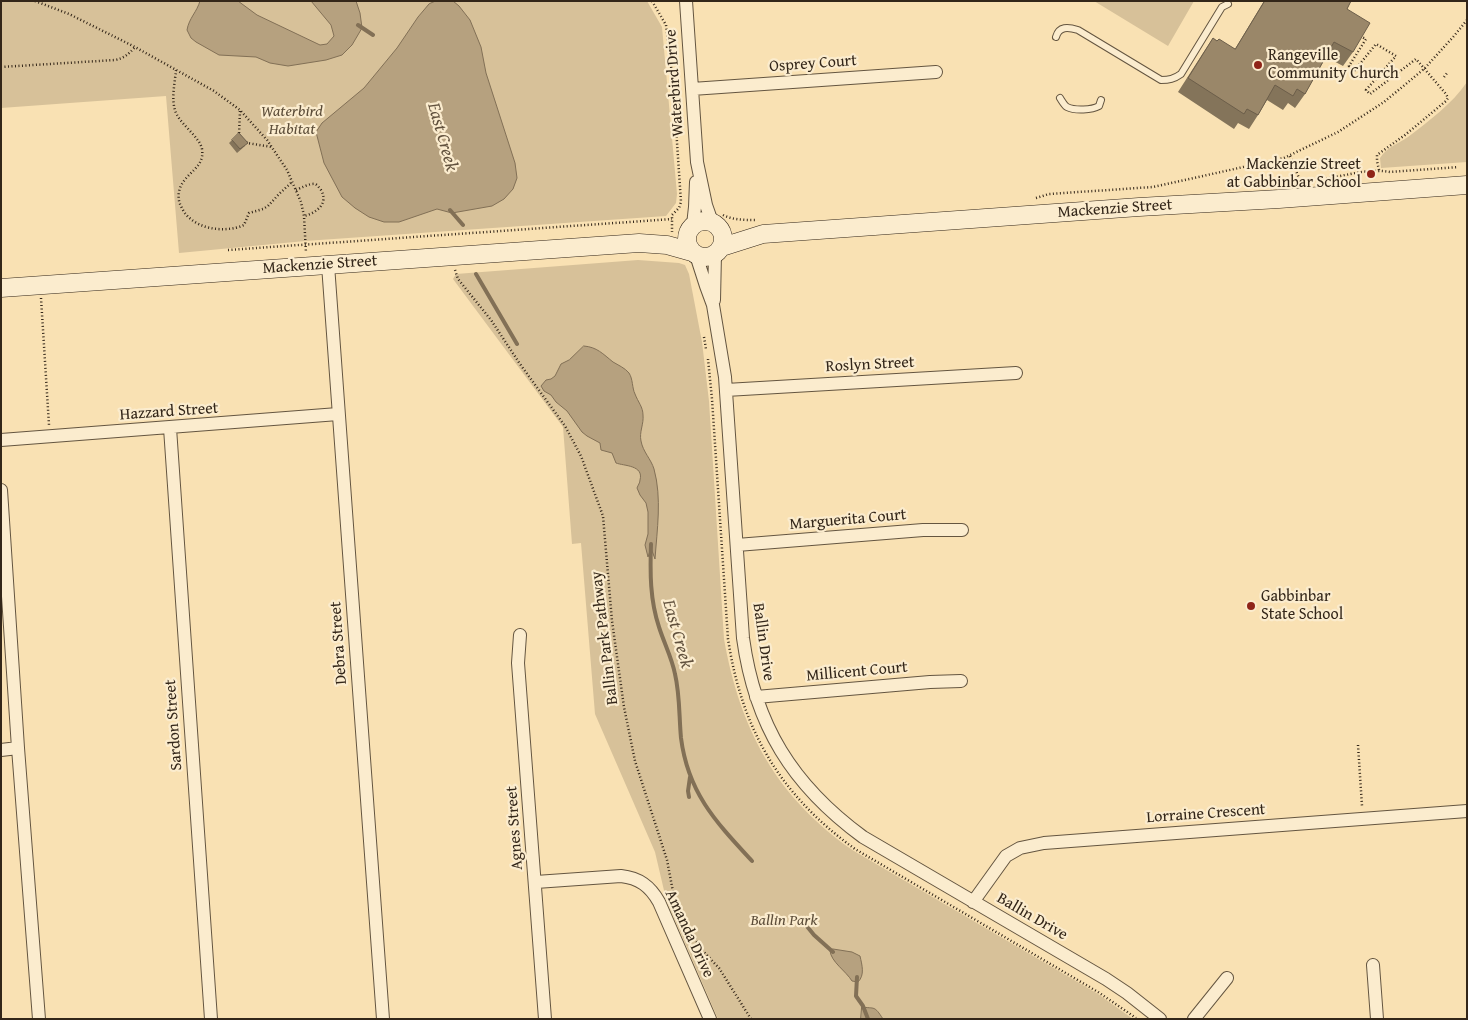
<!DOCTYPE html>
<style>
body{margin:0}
#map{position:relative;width:1468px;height:1020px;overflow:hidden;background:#f9e1b3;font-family:"Gentium Book Plus",serif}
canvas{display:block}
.frame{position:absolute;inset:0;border:2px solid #332619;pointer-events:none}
</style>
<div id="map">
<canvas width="1468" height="1020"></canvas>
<div class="frame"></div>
</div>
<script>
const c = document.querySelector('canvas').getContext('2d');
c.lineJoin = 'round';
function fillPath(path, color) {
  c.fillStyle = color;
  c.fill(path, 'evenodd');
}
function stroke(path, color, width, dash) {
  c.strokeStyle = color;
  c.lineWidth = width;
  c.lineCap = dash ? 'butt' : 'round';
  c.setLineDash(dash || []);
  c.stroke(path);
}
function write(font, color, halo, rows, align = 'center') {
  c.font = font + ' "Gentium Book Plus",serif';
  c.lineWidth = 4.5;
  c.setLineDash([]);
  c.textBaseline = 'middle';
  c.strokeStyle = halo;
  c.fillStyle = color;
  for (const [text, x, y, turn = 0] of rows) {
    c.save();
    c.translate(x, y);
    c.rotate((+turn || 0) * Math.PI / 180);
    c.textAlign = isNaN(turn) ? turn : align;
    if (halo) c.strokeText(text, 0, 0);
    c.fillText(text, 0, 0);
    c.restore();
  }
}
const green = new Path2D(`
 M1,1H647L662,27L677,194L676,203L666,216L305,241L179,253L166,96L1,108Z
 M1094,1H1194L1168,46Z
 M1467,82V162L1381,168L1380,158C1386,148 1399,143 1408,137C1429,121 1452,104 1467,82Z
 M638,260L679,263L685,265L689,274L702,342L709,401L724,639C740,730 777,798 854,851L1098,994L1133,1019H718L666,899L655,852L595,714L581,543L572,544L563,427L453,279L456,274Z`);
const water = new Path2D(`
 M200,1H238L257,15L320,45L327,44L334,36L331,25L311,1H356L360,13L362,28L352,45L342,55L326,60L288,66L270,63L256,57L219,55L196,42L191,38L187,30C189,18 197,12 200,1Z
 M436,1H453L459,6L470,20L481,47L486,73L515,163L517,178L513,189L504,199L492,206L452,213L437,209L399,222H384L369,217L355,208L342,197L324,163L316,132L322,123L364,88L397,48L418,17L429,4Z
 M584,346C597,347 603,354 613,362C618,365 625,368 629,373C633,379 632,388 635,394C638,402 643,407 643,415C644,424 639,432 641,441C643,452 651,459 654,469C662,498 657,530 655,559L651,548L648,557L645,545L648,534V512L646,503L640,495L637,488C638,485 640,483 640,480C644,465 624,466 616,463L612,453L601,450L600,443L587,436L582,432L567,411L556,402L551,395L544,391L541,386L546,380L551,379L555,376L561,364L569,360Z
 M833,949L852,952L860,956C862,965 865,975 858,982L852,981C846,971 831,962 830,951Z
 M862,1007C875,1009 874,1005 883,1019H861Z`);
const stream = new Path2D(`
 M358,25L373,35
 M450,210L463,225
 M476,274L517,344
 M651,544C650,573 650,600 659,627C664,643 672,658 675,674C680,695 679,717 681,738C688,793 716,822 752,861
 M689,797L688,791L690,777
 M801,919L814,935L833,952
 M857,977L856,996L863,1006L868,1019`);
const path = new Path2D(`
 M35,1L69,14L135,47L214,91L240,110L267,140L287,170L301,202L304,216L306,253
 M652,1L666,25L673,83L681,202L679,208L672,215V232
 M1360,36L1366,39L1349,66L1355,70L1376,44L1396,56L1366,90L1370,94L1416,59L1446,94L1448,98L1446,101L1405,135L1377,155V161L1379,170
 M1,67L115,60C124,58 128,55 135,47
 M176,70C175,83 170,102 177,115C183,126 200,138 202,149C205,168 186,172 180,188C178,194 178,201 181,206C190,229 224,234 244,225L249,213L263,209L268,206L279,194L292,182
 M1444,77L1447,73
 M240,111L239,134L240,135
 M246,142L247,143L272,147
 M1290,156L1301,183
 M1323,179C1346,176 1367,168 1390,172L1458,167
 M296,190C301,188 310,183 315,184C318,185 319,188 321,190C329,204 316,213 304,216
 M1036,198L1049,194L1153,187L1284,158L1338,132L1384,102L1424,69L1454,36L1467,20
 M723,215C733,220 744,220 755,220
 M228,250L672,219
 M455,270L458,279L491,320L520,364L565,426L581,456L603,516L612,621L624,707L635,761L667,860L674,897L688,926L701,949L719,968L751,1019
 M41,298L49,425
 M704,337L706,349
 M708,359L712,399L728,639C742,730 780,795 855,849L1098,992L1136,1018
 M1358,745L1362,806`);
const service = new Path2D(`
 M1056,37C1059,26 1068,27 1078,30L1161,80C1169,80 1174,79 1181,74L1222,7L1228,4
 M1060,98C1062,101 1064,105 1067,107C1075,111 1092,110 1099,106L1101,100`);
const minor = new Path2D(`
 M686,1L697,162L706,205L712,222
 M692,89L936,72
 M693,225L695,207L696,182
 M696,255L706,286L713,305L725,377L743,638C755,725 792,785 863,837L1106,979L1127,993L1160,1019
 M328,265L383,1019
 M714,300L715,254
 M726,390L1016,373
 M170,428L211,1019
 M1,440L338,414
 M1,490L18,748L39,1019
 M737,545L923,530H962
 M520,635L518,663L545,1019
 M756,697L930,682L961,681
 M1,750L18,748
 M536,882L621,876C639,878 650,886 659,902L710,1019
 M973,902L1006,856L1020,848L1044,843L1467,811
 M1373,965L1377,1019
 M1194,1019L1227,978`);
const secondary = new Path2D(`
 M687 239a18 18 0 1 1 36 0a18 18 0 1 1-36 0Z
 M722,247L763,234L1139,207L1279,199L1467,185
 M1,288L639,243L667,245L692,252`);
const wall = new Path2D(`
 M1264,1H1351L1347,9L1353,52L1343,66L1326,57L1305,94L1295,108L1288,103L1283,110L1267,100L1258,115L1249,129L1238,123L1234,129L1178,92L1203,53L1213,38L1217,41L1235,49Z
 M232,140L245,146L237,153L229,143Z`);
const building = new Path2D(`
 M1265,1H1351L1347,9L1370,23L1353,52L1334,42L1305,94L1297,89L1293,96L1275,85L1258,115L1247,109L1244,114L1188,78L1213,38L1217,41L1219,39L1235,49Z
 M239,133L248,143L240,149L232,140Z`);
const markers = [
 [1258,65,5,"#8f2418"],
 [1371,174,5,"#8f2418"],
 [1251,606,5,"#8f2418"]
];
const poiNames = [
 ["Rangeville",1268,56],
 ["Community Church",1268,74],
 ["Mackenzie Street",1361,165,"right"],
 ["at Gabbinbar School",1361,183,"right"],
 ["Gabbinbar",1261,597],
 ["State School",1261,615]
];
const streetNames = [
 ["Osprey Court",813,64,-4],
 ["Waterbird Drive",675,83,-94],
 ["Mackenzie Street",1115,209,-4],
 ["Mackenzie Street",320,265,-4],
 ["Roslyn Street",870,365,-3],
 ["Hazzard Street",169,412,-4],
 ["Marguerita Court",848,520,-5],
 ["Ballin Park Pathway",605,638,-97],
 ["Ballin Drive",763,642,82],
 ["Debra Street",339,643,-94],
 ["Millicent Court",857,672,-5],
 ["Sardon Street",174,725,-94],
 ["Lorraine Crescent",1206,814,-4],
 ["Agnes Street",515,828,-94],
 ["Ballin Drive",1032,917,30],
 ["Amanda Drive",689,934,65]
];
const parkNames = [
 ["Waterbird",292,112],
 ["Habitat",292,130],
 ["Ballin Park",784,921]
];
const waterNames = [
 ["East Creek",442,137,74],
 ["East Creek",677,634,74]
];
fillPath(green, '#d7c199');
fillPath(water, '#b6a17f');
stroke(water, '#827056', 1);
stroke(stream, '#827056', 4);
stroke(service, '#645540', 8);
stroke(minor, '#645540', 14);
stroke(secondary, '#332619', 19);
stroke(path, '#332619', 2.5, [1, 2.5]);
stroke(service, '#fbecce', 6);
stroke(minor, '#fbecce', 12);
stroke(secondary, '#fbecce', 18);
fillPath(wall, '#84745a');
fillPath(building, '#9a8769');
stroke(building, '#6c5e4a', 1);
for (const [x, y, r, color] of markers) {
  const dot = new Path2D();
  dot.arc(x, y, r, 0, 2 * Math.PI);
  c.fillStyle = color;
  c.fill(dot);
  stroke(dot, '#fbecce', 2);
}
write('16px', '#332619', '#fbecce', poiNames, 'left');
write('16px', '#332619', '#fbecce', streetNames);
write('italic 16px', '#5c4d39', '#fbecce', parkNames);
write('italic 18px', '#61513d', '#fbecce', waterNames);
</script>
